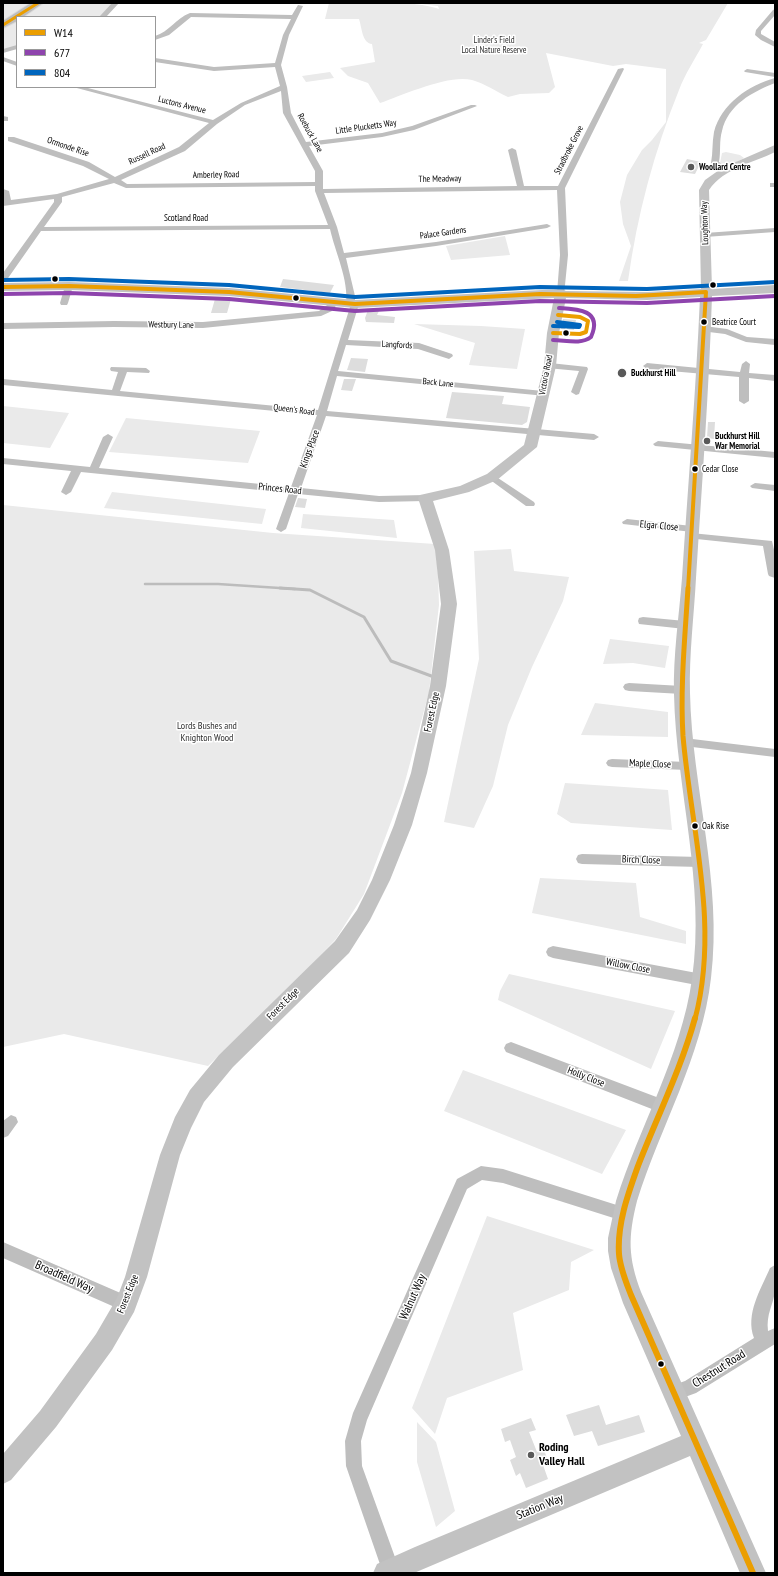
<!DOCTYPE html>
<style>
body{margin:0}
#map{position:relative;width:778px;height:1576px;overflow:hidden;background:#fff;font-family:"PT Sans Narrow",sans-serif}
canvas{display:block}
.frame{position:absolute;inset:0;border:4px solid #000;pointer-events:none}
.legend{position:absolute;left:16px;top:16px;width:140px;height:72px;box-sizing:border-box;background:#fff;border:1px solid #999;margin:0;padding:5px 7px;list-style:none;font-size:12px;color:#000}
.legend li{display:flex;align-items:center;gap:8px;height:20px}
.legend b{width:20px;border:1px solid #999}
</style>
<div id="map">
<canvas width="778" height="1576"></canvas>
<div class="frame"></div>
<ul class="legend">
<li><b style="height:5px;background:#eb9e00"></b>W14</li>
<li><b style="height:5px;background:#8e44ad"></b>677</li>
<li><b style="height:5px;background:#0065bd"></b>804</li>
</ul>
</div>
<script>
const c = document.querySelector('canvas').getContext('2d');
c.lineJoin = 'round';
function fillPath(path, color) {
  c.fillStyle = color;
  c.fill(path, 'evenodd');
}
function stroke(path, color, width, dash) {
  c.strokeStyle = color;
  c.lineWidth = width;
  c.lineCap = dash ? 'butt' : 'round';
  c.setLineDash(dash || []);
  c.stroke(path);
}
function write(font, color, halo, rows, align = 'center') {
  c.font = font + ' "PT Sans Narrow",sans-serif';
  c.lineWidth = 3;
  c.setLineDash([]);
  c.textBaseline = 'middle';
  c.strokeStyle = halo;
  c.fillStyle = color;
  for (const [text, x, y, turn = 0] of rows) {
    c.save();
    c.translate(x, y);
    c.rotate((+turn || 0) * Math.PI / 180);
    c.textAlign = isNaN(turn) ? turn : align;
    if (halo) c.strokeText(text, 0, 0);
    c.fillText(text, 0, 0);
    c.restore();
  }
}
const green = new Path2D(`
 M3,3H36L3,23Z
 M43,3H113L99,17H21Z
 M329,3C357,3 415,0 439,9L438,6L413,3H728L706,40L699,43L703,44C695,59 685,74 679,90C654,152 637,215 628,281H619L631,246L623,224L620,202L627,175L642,150L652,140L666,122V69L626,64L613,66L546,53L555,87L549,93L520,94L508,97C497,92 484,83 472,80C449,74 403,95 380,103L368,83L348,76L340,68L375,62L372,44C362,43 362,28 359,19H325Z
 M17,20V46L3,49V28Z
 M330,72L334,78L306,82L302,76Z
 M726,152L740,155L744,158C737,162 727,168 720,163L722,153Z
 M505,236L510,255L451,260L446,246Z
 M414,324L481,326L525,329L517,369L469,365L475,343Z
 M3,406L69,413L50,448L3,443Z
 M126,418L260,431L248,463L109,452Z
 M112,492L266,509L262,524L104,508Z
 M3,505L273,533L435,544L438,574L439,605L429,692L402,793L364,894L336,939L294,983L208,1066L64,1034L3,1047Z
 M303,514L394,520L397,538L301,528Z
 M511,549L514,571L569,577L563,601L532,667L508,725L493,786L474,828L444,822L479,659L474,551Z
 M610,639L669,646L665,668L633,663L603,664Z
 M595,703L668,712V737L581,735Z
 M565,783L668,790L672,830L571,823L557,814Z
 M540,878L636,883L640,917L686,931V944L532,913Z
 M509,974L675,1011L651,1069L498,1000L500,991Z
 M463,1070L626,1130L602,1174L444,1111Z
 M487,1216L594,1250L571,1262L569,1290L513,1313L523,1370L447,1398L435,1434L412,1408Z
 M417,1422L436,1442L455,1511L436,1527L417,1462Z`);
const streamFar1 = new Path2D(`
 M145,584H218L295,589`);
const stream = new Path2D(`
 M280,588L310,590L364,617L391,661L434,677`);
const building = new Path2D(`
 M687,159L701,162L695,174L680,172Z
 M283,279L334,285L330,293L280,287Z
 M215,299H231L227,313H211Z
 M368,310L379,311L377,315L395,317L394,323L366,322L365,318Z
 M563,319L576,320L574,330L561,329Z
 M351,358L368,359L365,372L347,370Z
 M344,379H356L352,391L341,390Z
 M452,392L504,396L502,404L530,407L527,422L522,425L446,418Z
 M708,422H715L714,439L707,438Z
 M298,498L307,499L305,508L295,507Z
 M599,1405L606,1425L639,1415L645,1432L598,1446L592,1431L574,1436L566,1415Z
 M531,1418L536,1430L529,1432L537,1452L544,1450L549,1463L543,1465L548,1479L526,1488L520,1473L516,1476L510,1460L516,1457L510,1440L505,1442L501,1429Z`);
const street = new Path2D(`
 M112,3H119L106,17H99Z
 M298,5L303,6L289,35L281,65L287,87L291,113L306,142L382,133L412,126L471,105H475L477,106L414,130L382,137L309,146L323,171V189L517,186L508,150L512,148L516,150L524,186H558L618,69L623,68L624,69L565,188L568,255L564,295H558L557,293L560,255L557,190L324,193L337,227L344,253L436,242L547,224L551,226L547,228L436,246L346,258L355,296V302L359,304L348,340L419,343L452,354L453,356L449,359L418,349L346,345L338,371L543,391L546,392L548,394L546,396L337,376L327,411L594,434L599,437L594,440L326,416L301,488L379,496L425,495L430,498L425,501L379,502L298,494L286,529L281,532L276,529L289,493L81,472L71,492L66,495L61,492L71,471L3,464V458L90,467L103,437L108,434L113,437L99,468L291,487L317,415L3,385V379L112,390L118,372L111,371L110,369L111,367L146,368L150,371L149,373L127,372L120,391L318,410L350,307L346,304C349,280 335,252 330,229L41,231L6,281H3V273L54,202V199L3,206V189L9,191L11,200L57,194L109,179L83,166L8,141V137H14L89,162L115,177L179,147L209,123L73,87H84L213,120L241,103L280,86L275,67L214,71L155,62V58L214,67L275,63L283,35L291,19L191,17L169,35L155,40V36C169,32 176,18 190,13L292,15ZM281,91L283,113L315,171V182L127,184L121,180L185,151L217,124L245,105ZM114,183L126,188L315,186V191L328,225L44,227L62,202V197Z
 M775,9V15L761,31V34L775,42V47L761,40L755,35L756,30L773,10Z
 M17,45V49L3,53V49Z
 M3,57L17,62V66L3,61Z
 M747,69L775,73V77L745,72L744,71Z
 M775,78V83C752,92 728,105 722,131C719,141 721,152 719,162L730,170L726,172L711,163C713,153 712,142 714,132C721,104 749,85 775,78Z
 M3,116L8,117V121H3Z
 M770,183H775V187H770Z
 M775,228V232L705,237L701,235L705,233Z
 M69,283L73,286L68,303L67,305H61L60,303L65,286Z
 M334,300L338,303L332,311L321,316L203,328L114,327L3,329V323L114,321L203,322L319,311Z
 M704,326L727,329L747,337L775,339V345L746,342L725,334L701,331L700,329Z
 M746,361L750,364L749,373L775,375V381L749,378V401L744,404L739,401V377L647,369L643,366L647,363L740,372L742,364Z
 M550,363L587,367L588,369L579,394L576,395L571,392L579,371L547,368L546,366L547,364Z
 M658,441L775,452V458L655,446L653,444Z
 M492,474L534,502L535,504L534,506H526L489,479L487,477L489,475Z
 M755,483L775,485V491L752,488L750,486Z
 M627,519L692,526L697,529L692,532L623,524L622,522Z
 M691,533L772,541L775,554V578L769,576L768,574L763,546L687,538L686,536L687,534Z
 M643,617L685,621L689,622L690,625L689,628L685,629L639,624L638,621L639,618Z
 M629,683L682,686L686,687L688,690L686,693L682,694L629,691L625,690L623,687L625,684Z
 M684,738L775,749V757L684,746L680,745L678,742L680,739Z
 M612,759L687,762L691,763L693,766L691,769L687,770L612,767L608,766L606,763L608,760Z
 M582,854L700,857L704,858L706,862L704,866L700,867L582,864L578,863L576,859L578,855Z
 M553,946L702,974L707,976L709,980L707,984L702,986L553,958L548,956L546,952L548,948Z
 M511,1042L667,1101L669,1106L667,1111L662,1113L506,1052L504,1048L506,1044Z
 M11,1115L16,1117L18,1122L8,1136L3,1138V1121Z
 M481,1166L503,1169L623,1207L628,1209L631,1214L628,1219L623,1221L503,1183L482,1180L467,1189L367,1420L361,1441L362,1466L400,1571L399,1573H383L346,1466L345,1441L353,1413L457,1179Z
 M3,1242L132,1298L134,1304L132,1310L126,1312L3,1258Z
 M775,1265C775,1274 776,1283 775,1291C773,1306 766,1314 768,1331L775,1328V1344L696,1393L674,1401L668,1399L666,1393L668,1387L685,1381L754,1338C745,1314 761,1289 770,1268Z`);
const secondary = new Path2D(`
 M775,145V152C753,163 724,168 709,190L712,289L775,285V293L712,296C709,390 702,484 696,578C694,616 689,654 690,693C692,788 723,883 711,978C702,1057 660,1127 637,1201C628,1237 628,1257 641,1292L766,1573H740L690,1456L414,1573H373L377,1564L415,1547L681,1436L623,1303L611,1268L608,1251V1238L616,1201C639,1127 681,1057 692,979C706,884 676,789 674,694C673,655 679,617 682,578C688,485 696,390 700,297L647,300L566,298L559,333L556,366L537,447L497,480L469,492L433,501L449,550L457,604L446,686L427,773L412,825L390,880L370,920L349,953L233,1067L204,1102L191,1128L180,1155L147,1277L134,1312L112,1350L56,1427L11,1480L3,1484V1454L40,1411L96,1334L117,1298L125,1277L160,1155L175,1117L190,1090L219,1055L335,941L357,910L372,880L394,825L411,773L430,686L441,604L435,550L418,498L420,495L460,486L487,474L524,445L544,366L547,333L554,298L355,308L229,296L69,290L3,291V283L69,282L229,288L355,300L561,289L566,291L647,292L701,289L699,190L705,180L722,168Z`);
const primary = new Path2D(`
 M31,3H43L23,17H17V21L3,28V21Z`);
const bus1Far3 = new Path2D(`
 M3,25L38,3`);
const bus1Far2 = new Path2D(`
 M3,287L69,286L229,292L355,304L540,294L636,296L706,292
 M553,333L580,334L586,332L588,321L580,317L558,315
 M688,589L706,292`);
const bus1Far1 = new Path2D(`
 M688,588C685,637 680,687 683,736C691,830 720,925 695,1019`);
const bus1 = new Path2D(`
 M695,1018C681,1069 657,1117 638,1166C628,1194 617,1224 619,1254C620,1268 626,1282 631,1295L753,1573`);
const bus2 = new Path2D(`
 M3,294L69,293L229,299L355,311L540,301L647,303L775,296
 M553,340C565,340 581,345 591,337C603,310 578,309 559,308`);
const bus3 = new Path2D(`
 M3,280L69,279L229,285L355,297L540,287L647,289L775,282
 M553,326L579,327L580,325L557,322`);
const markers = [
 [691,167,4,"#595959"],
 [55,279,3.5,"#000"],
 [713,285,3.5,"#000"],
 [296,298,3.5,"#000"],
 [704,322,3.5,"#000"],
 [566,333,3.5,"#000"],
 [622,373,5,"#595959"],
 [707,441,4,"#595959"],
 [695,469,3.5,"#000"],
 [695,826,3.5,"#000"],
 [661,1364,3.5,"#000"],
 [531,1455,4,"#595959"]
];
const farParknames = [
 ["Linder's Field",494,40],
 ["Local Nature Reserve",494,50]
];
const farStreetnames = [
 ["Luctons Avenue",182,105,14],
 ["Little Plucketts Way",366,127,-8],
 ["Roebuck Lane",310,133,61],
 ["Ormonde Rise",68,147,19],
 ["Stradbroke Grove",569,150,-63],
 ["Russell Road",147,154,-25],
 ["Amberley Road",216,175,-1],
 ["The Meadway",440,179,-1],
 ["Scotland Road",186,218],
 ["Loughton Way",705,223,-92],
 ["Palace Gardens",443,233,-8],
 ["Westbury Lane",171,325,1],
 ["Langfords",397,345,3],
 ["Victoria Road",546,375,-79],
 ["Back Lane",438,383,6],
 ["Queen's Road",294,410,7]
];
const farPoinames = [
 ["Woollard Centre",699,167],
 ["Buckhurst Hill",631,373],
 ["Buckhurst Hill",715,436],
 ["War Memorial",715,446]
];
const busNames = [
 ["Beatrice Court",712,322],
 ["Cedar Close",702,469],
 ["Oak Rise",702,826]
];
const streetNames = [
 ["Kings Place",310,449,-70],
 ["Princes Road",280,489,6],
 ["Elgar Close",659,526,5],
 ["Forest Edge",432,712,-78],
 ["Maple Close",650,764,2],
 ["Birch Close",641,860,2],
 ["Willow Close",628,966,11],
 ["Forest Edge",283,1004,-45],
 ["Holly Close",586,1077,21],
 ["Forest Edge",128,1294,-68]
];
const parkNames = [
 ["Lords Bushes and",207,726],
 ["Knighton Wood",207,738]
];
const nearStreetnames = [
 ["Broadfield Way",64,1277,24],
 ["Walnut Way",413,1297,-66],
 ["Chestnut Road",719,1369,-32],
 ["Station Way",540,1507,-22]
];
const nearPoinames = [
 ["Roding",539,1448],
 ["Valley Hall",539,1462]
];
fillPath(green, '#eaeaea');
stroke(streamFar1, '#bcbcbc', 2.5);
stroke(stream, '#bcbcbc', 3);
fillPath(building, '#ddd');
stroke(primary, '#dbdbdb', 2);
fillPath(street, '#bebebe');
fillPath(secondary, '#c2c2c2');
fillPath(primary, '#bdbdbd');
stroke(bus1Far3, '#eb9e00', 3);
stroke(bus1Far2, '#eb9e00', 4);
stroke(bus1Far1, '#eb9e00', 5);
stroke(bus1, '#eb9e00', 6);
stroke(bus2, '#8e44ad', 4);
stroke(bus3, '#0065bd', 4);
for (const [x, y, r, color] of markers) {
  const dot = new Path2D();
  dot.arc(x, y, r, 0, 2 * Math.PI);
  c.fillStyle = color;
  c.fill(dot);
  stroke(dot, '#fff', 1.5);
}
write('9px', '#303030', '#fff', farParknames);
write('9px', '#000', '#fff', farStreetnames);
write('bold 9px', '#000', '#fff', farPoinames, 'left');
write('9px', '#000', '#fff', busNames, 'left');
write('10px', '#000', '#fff', streetNames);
write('10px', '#303030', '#fff', parkNames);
write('12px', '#000', '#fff', nearStreetnames);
write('bold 12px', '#000', '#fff', nearPoinames, 'left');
</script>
